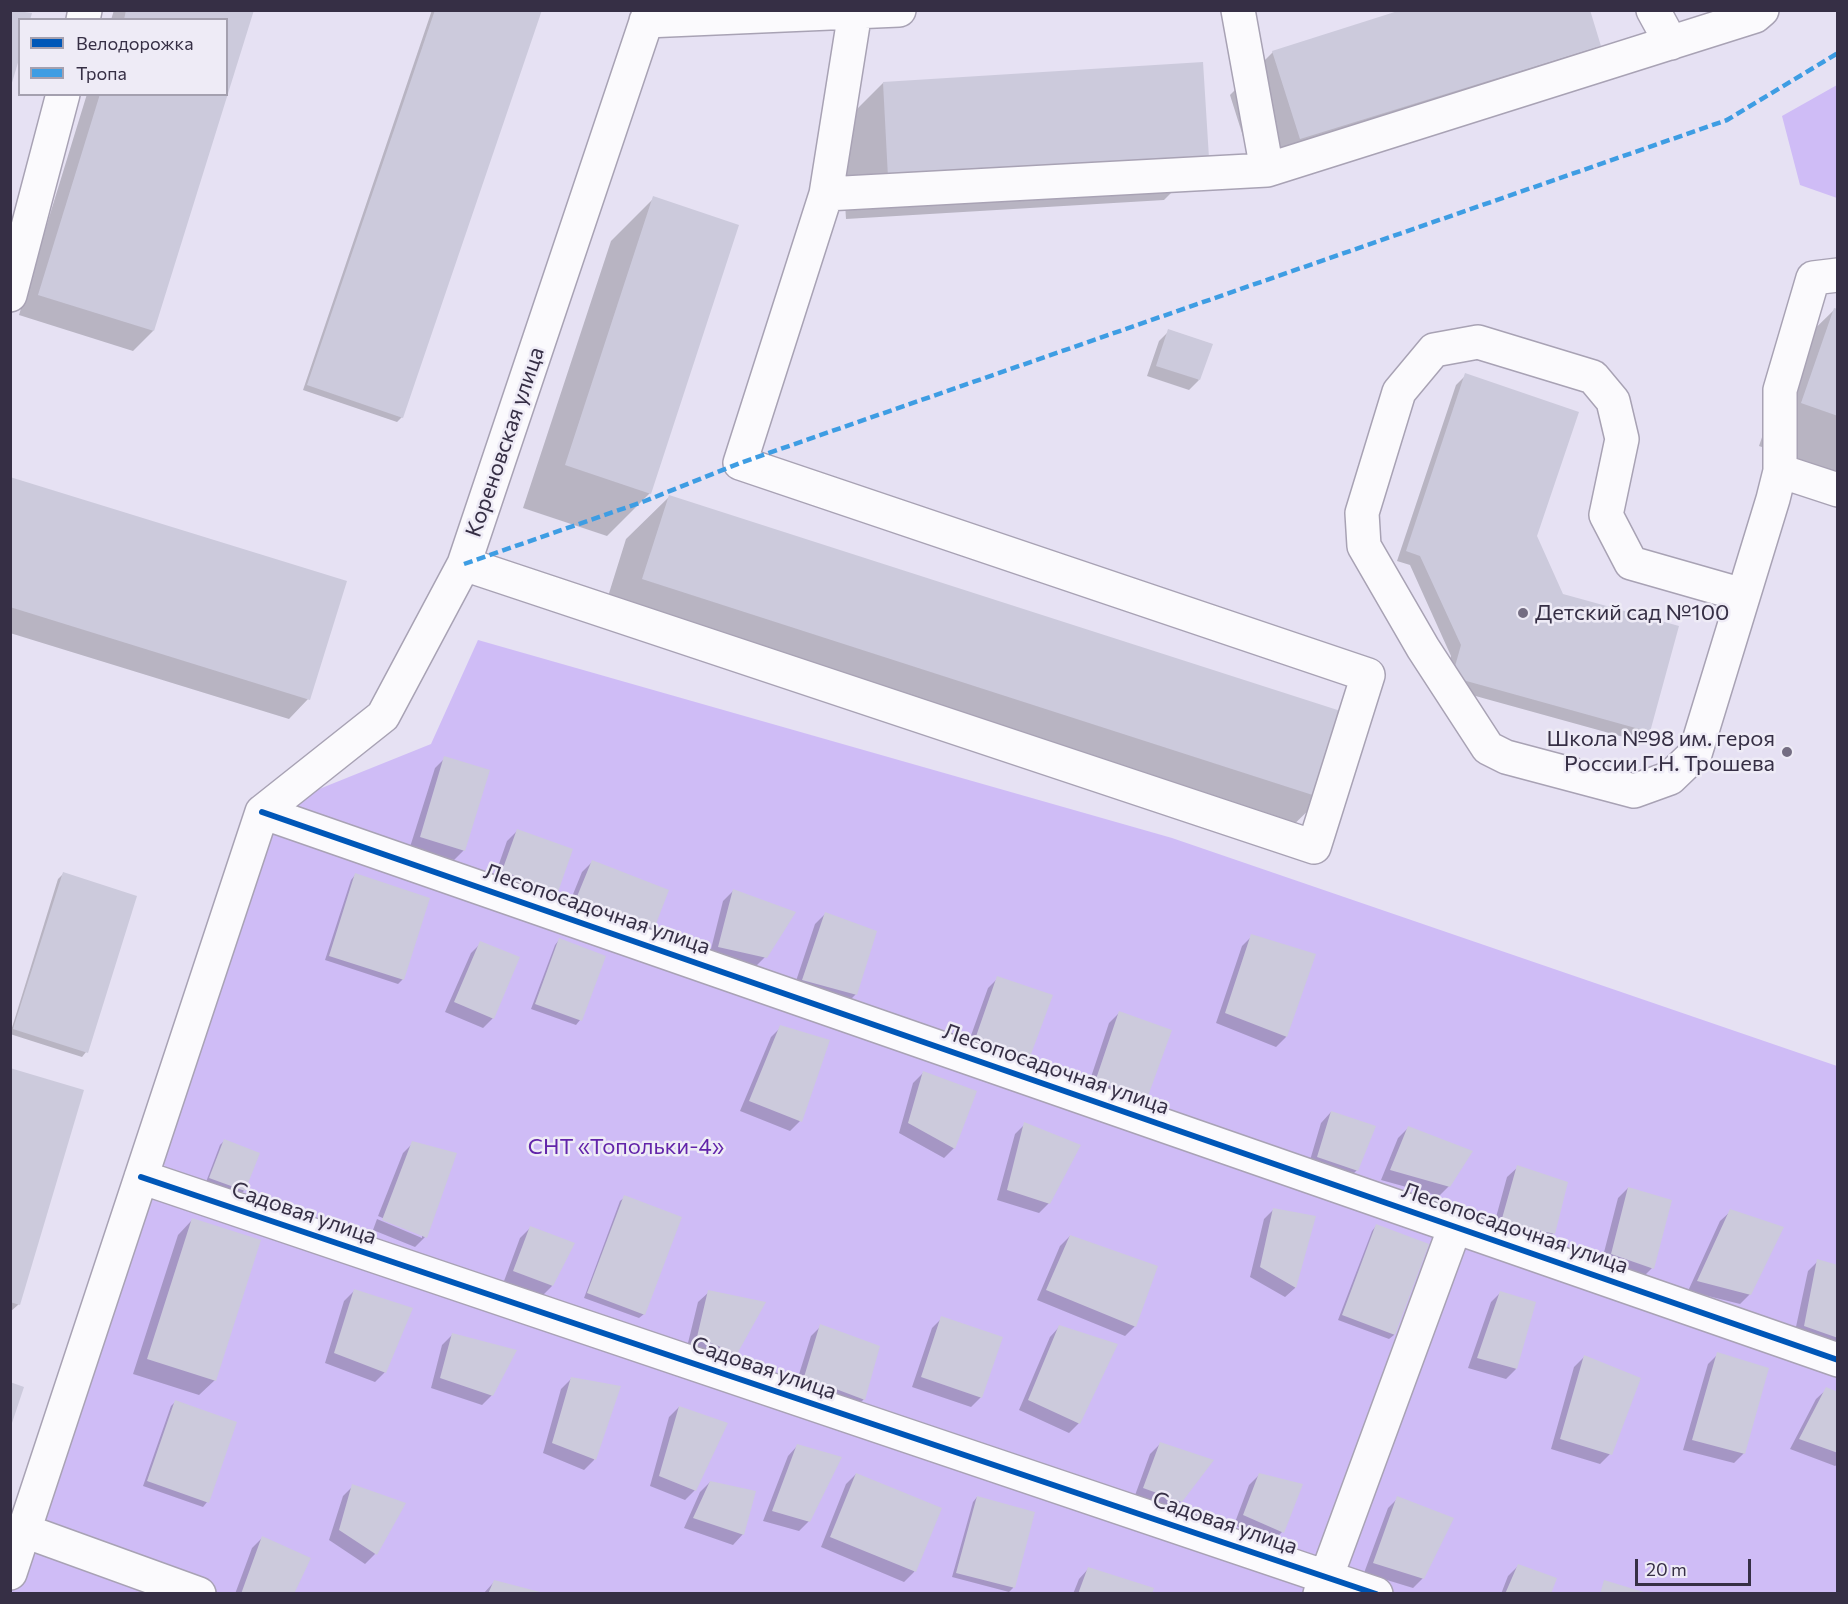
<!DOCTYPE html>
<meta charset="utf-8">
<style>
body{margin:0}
#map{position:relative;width:1848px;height:1604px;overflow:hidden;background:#e6e1f3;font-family:Commissioner,sans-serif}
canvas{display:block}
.frame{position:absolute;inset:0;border:12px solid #362f45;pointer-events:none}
.legend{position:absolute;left:18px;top:18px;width:210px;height:78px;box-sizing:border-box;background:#eeebf6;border:2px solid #a4a0af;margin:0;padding:8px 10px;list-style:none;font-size:18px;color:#362f45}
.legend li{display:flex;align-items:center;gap:12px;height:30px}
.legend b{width:30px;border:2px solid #a4a0af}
.scale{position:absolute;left:1635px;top:1559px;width:116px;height:27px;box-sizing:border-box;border:3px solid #362f45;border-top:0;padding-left:8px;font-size:18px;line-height:21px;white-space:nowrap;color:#362f45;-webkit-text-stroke:4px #eeebf6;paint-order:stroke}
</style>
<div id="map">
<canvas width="1848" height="1604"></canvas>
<div class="frame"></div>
<ul class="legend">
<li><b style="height:8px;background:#0057b8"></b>Велодорожка</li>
<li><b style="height:8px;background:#3e9de3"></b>Тропа</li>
</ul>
<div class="scale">20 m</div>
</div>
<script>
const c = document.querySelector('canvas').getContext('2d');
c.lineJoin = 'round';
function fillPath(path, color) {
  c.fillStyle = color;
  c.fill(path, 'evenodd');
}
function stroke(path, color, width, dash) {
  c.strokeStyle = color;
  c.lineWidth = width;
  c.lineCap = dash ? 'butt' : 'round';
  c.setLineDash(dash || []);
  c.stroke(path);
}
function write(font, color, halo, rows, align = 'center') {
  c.font = font + ' Commissioner,sans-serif';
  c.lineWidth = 5;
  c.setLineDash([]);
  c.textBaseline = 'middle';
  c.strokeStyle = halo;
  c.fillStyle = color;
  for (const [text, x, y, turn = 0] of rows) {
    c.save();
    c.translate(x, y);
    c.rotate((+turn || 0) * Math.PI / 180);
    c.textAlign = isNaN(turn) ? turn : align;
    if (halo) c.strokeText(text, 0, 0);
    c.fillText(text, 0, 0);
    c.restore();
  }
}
const green = new Path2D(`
 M1837,85V198L1800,185L1782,116Z
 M478,640L1172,838L1837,1066V1593L11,1594V1523L262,812L431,744Z`);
const shadow = new Path2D(`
 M114,10H253L226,20H111Z
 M432,10H540L402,417L397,422L303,390Z
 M1599,45L1556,88L1257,181L1230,95L1273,52Z
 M883,83L1207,157L1164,200L846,219L840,126Z
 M87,94H226L153,331L133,351L19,315Z
 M654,198L650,493L607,536L523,508L611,241Z
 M1834,310L1838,311V473L1759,446L1791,352Z
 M1169,331L1199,380L1189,390L1147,376L1159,341Z
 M1466,375L1562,596L1648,731L1638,741L1443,687L1451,656L1410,565L1397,561L1456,385Z
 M10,479L308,699L289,719L10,633Z
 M669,497L1321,798L1278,840L600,622L626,539Z
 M445,758L464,850L454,860L410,847L435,768Z
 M517,831L557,891L547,901L493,881L507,841Z
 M592,862L653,928L643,938L567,909L582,872Z
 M63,874L86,1052L82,1057L10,1034L58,879Z
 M355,875L403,979L398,984L325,960L351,880Z
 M733,891L765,957L755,967L709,957L723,901Z
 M825,914L856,994L846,1004L793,990L815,924Z
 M1252,936L1314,955L1286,1037L1276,1047L1216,1023L1242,946Z
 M559,940L604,957L580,1020L576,1025L531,1009L555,945Z
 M481,943L493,1018L483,1028L445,1012L471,953Z
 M998,978L1051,996L964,1055L988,988Z
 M1119,1013L1147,1095L1137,1105L1086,1092L1109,1023Z
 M781,1027L800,1121L790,1131L740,1111L771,1037Z
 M10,1070L19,1304L10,1312Z
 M923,1073L954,1148L944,1158L899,1133L913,1083Z
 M1331,1112L1357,1170L1347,1180L1308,1167L1321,1123Z
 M1025,1124L1049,1203L1039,1213L997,1200L1015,1134Z
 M1408,1128L1449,1186L1439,1196L1381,1180L1398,1138Z
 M224,1141L244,1191L239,1195L206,1182L220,1145Z
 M413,1143L455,1154L425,1237L415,1247L373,1230L377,1219L422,1238V1235L378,1216L403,1153Z
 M1518,1167L1567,1183L1553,1234L1543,1244L1492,1232L1507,1177Z
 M1628,1188L1652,1268L1642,1278L1601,1264L1618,1198Z
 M625,1197L644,1314L639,1318L584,1298L620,1201Z
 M1274,1209L1314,1217L1295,1288L1285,1297L1250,1277L1264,1219Z
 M1731,1211L1750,1294L1740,1304L1688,1291L1720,1221Z
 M193,1219L215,1380L199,1395L133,1374L178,1235Z
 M1376,1226L1427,1245L1394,1335L1389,1339L1338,1320L1372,1231Z
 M530,1228L552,1286L542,1296L504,1281L520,1238Z
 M1070,1236L1135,1326L1125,1336L1037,1300L1060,1246Z
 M1818,1261L1838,1267V1351L1794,1336L1808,1271Z
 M354,1291L385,1372L375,1382L325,1363L344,1301Z
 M709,1292L736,1353L726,1363L687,1347L698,1302Z
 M1501,1292L1516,1369L1506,1379L1468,1368L1491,1302Z
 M942,1318L981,1397L971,1407L912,1387L932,1328Z
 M821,1326L864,1399L854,1409L795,1387L811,1336Z
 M1060,1326L1079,1423L1069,1433L1019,1410L1050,1337Z
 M452,1335L492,1395L482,1405L431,1388L442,1345Z
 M1718,1354L1744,1453L1734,1463L1683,1450L1708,1364Z
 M1584,1357L1610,1454L1600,1464L1551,1449L1574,1367Z
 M571,1379L619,1387L594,1460L584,1470L543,1453L561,1389Z
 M1827,1389L1838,1393V1464L1835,1466L1790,1449L1816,1399Z
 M176,1401L235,1423L207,1502L203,1507L143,1486L171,1406Z
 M679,1407L695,1490L685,1500L650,1486L669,1417Z
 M1160,1444L1181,1501L1171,1512L1134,1498L1150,1454Z
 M798,1445L809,1521L799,1531L763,1521L788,1456Z
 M856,1474L940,1508L914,1572L904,1582L821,1547L846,1484Z
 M1259,1475L1301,1485L1282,1532L1272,1542L1234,1525L1249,1485Z
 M710,1482L743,1534L733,1545L684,1528L700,1492Z
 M353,1486L375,1554L365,1564L329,1540L343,1496Z
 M977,1497L1034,1513L1013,1588L1009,1592L952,1577L973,1502Z
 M1398,1498L1423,1578L1413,1588L1364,1573L1388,1508Z
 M262,1538L292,1594H235L252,1548Z
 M1518,1566L1550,1594H1501L1508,1576Z
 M1089,1568L1150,1594H1073L1079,1579Z
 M494,1582L539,1594H483Z`);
const building = new Path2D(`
 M10,10L32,13L30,20H20V56L11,86Z
 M126,10H254L154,331L38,295L100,94H226V20H124Z
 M435,10H542L403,418L307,385Z
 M1401,10H1590L1601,46L1300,139L1272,51Z
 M1203,62L1209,158L888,177L883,82Z
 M653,196L739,225L651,494L565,465Z
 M1834,308L1838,309V416L1801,403Z
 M1168,329L1213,344L1200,380L1156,366Z
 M1465,373L1579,412L1537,536L1563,594L1679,626L1650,732L1452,677L1461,645L1420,556L1406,551Z
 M10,477L347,581L310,700L10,607Z
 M669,495L1350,714L1322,798L642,579Z
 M444,756L490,770L465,851L420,837Z
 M517,829L573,849L558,892L502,871Z
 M592,860L669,890L654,929L576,899Z
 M63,872L137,896L88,1053L13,1029Z
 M355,873L430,898L404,980L329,956Z
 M733,889L796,912L767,958L718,947Z
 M825,912L877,931L857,995L802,980Z
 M1251,934L1316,954L1287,1037L1225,1013Z
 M559,938L606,956L582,1021L535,1004Z
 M480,941L520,957L494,1019L454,1002Z
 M997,976L1053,995L1027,1065L973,1045Z
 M1119,1011L1172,1030L1148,1096L1095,1082Z
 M780,1025L830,1040L802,1122L749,1101Z
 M10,1068L84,1090L20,1305L10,1302Z
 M923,1071L977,1091L955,1149L908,1123Z
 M1331,1111L1376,1126L1358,1171L1317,1157Z
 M1024,1122L1081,1145L1050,1204L1007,1190Z
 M1408,1126L1473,1151L1450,1187L1390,1170Z
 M224,1139L260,1153L245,1191L209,1178Z
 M412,1141L457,1153L427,1238L382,1220Z
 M1517,1165L1568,1182L1555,1234L1501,1222Z
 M1628,1187L1672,1200L1654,1269L1611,1254Z
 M624,1195L682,1217L645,1315L587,1293Z
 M1273,1208L1316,1216L1296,1288L1260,1267Z
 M1730,1209L1784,1227L1751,1295L1697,1281Z
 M192,1218L261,1240L216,1381L147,1359Z
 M1376,1224L1429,1244L1395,1335L1342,1315Z
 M530,1226L575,1243L553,1286L513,1271Z
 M1070,1235L1158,1266L1136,1327L1046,1290Z
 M1817,1259L1838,1265V1338L1804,1326Z
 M354,1289L413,1308L386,1373L334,1353Z
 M708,1290L766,1302L737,1354L697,1337Z
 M1500,1291L1536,1302L1517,1369L1477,1358Z
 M941,1316L1003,1337L982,1398L921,1377Z
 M820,1324L880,1346L865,1400L804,1377Z
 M1059,1325L1118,1344L1080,1424L1028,1400Z
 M452,1333L517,1350L493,1396L440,1378Z
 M1717,1352L1769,1368L1745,1454L1692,1440Z
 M1584,1355L1641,1378L1612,1455L1560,1439Z
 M571,1377L621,1386L596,1460L552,1443Z
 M10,1382L24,1387L11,1426H10Z
 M1826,1387L1838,1392V1453L1799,1439Z
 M175,1400L237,1422L209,1503L147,1481Z
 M679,1406L728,1423L696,1491L659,1476Z
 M1160,1442L1214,1460L1182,1502L1143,1488Z
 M797,1444L842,1457L810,1522L772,1511Z
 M856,1473L942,1508L916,1572L830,1537Z
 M1259,1473L1303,1484L1284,1533L1243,1515Z
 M710,1481L756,1491L744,1535L693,1518Z
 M352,1484L406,1503L377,1555L339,1530Z
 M977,1496L1035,1512L1015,1588L956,1573Z
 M1397,1496L1454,1518L1424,1579L1373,1563Z
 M262,1536L311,1558L294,1594H241Z
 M1518,1564L1557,1578L1551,1594H1505Z
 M1088,1567L1154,1588L1152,1594H1078Z
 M494,1580L544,1593V1594H488Z
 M1604,1580L1647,1593V1594H1600Z`);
const minor = new Path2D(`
 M1238,10L1267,170
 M1653,10L1671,43
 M83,20L85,10
 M646,21L899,10
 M826,194L1267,170L1755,16L1762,10
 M10,295L63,94
 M1780,471L1838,490
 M464,564L1314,847L1368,675L740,463L826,194L855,12
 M1743,595L1631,563L1606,515L1622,439L1613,401L1593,377L1478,342L1434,350L1399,392L1362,513L1364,546L1423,648L1488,748L1506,757L1634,791L1670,778L1695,754L1773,499L1780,471V390L1813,278L1838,275
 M262,812L1838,1360
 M262,812L383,716L464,564L650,10
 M141,1177L1376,1594
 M25,1531L199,1594
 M10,1573L262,812
 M1320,1594L1455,1227`);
const quiet = new Path2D(`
 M464,564L645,501L740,463L1727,120L1838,53`);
const cycleway = new Path2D(`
 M262,812L1838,1360
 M141,1177L1376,1594`);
const markers = [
 [1523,613,6,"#746d82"],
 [1787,752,6,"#746d82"]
];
const streetNames = [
 ["Кореновская улица",505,442,-71],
 ["Лесопосадочная улица",597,909,19],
 ["Лесопосадочная улица",1056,1069,19],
 ["Садовая улица",304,1213,19],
 ["Лесопосадочная улица",1515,1228,19],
 ["Садовая улица",764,1368,19],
 ["Садовая улица",1225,1523,19]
];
const poiNames = [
 ["Детский сад №100",1535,613],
 ["Школа №98 им. героя",1775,739,"right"],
 ["России Г.Н. Трошева",1775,764,"right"]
];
const parkNames = [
 ["СНТ «Топольки-4»",626,1147]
];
fillPath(green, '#cfbcf6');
fillPath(shadow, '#0003');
fillPath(building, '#cccadc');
stroke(minor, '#a8a2b4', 36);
stroke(minor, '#fbfafd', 33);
stroke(quiet, '#3e9de3', 4.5, [9, 4.5]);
stroke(cycleway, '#0057b8', 6);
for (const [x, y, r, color] of markers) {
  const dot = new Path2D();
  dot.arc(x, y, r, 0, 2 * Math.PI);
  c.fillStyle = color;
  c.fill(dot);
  stroke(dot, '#eeebf6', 2);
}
write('22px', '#362f45', '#eeebf6', streetNames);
write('22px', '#362f45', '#eeebf6', poiNames, 'left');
write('22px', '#6224a9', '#eeebf6', parkNames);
</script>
